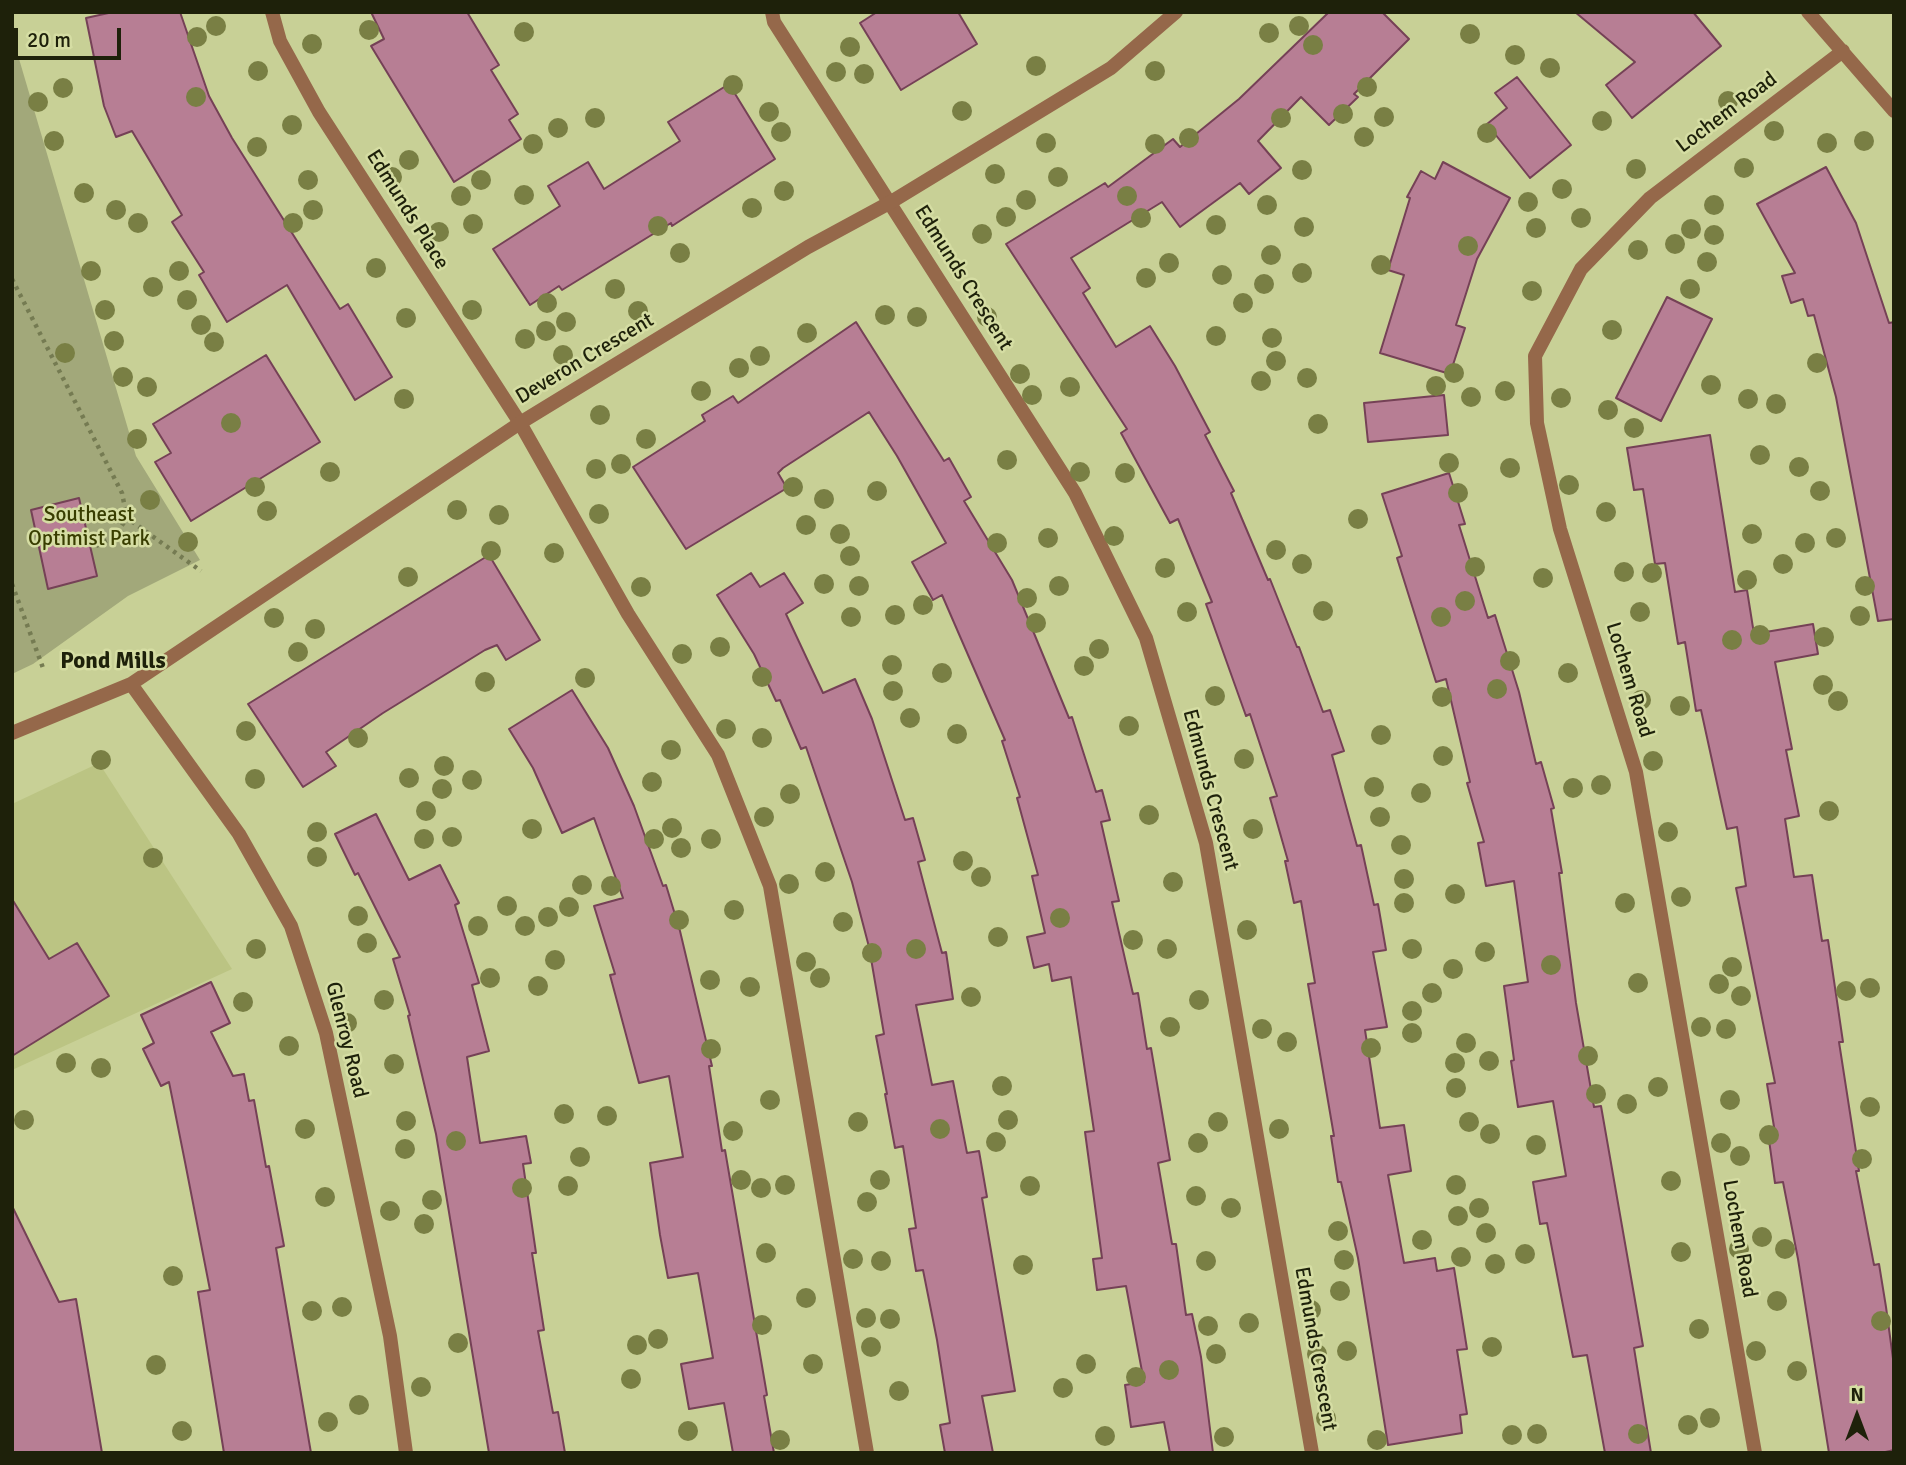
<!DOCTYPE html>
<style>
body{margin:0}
#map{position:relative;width:1906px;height:1465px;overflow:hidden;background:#c8d096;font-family:Signika,sans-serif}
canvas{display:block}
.frame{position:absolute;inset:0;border:14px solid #1e210a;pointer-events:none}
.north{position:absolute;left:1822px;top:1381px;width:70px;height:70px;-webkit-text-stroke:5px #d5dda3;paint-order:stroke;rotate:0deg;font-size:19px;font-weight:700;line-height:28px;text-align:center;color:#1e210a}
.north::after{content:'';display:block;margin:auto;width:24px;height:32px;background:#1e210a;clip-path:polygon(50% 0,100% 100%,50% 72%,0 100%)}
.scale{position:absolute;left:14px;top:28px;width:107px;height:32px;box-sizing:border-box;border:4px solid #1e210a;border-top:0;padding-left:9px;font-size:21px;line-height:24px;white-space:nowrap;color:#1e210a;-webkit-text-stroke:5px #d5dda3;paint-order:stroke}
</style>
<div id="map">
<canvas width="1906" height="1465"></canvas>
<div class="frame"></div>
<div class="north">N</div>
<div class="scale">20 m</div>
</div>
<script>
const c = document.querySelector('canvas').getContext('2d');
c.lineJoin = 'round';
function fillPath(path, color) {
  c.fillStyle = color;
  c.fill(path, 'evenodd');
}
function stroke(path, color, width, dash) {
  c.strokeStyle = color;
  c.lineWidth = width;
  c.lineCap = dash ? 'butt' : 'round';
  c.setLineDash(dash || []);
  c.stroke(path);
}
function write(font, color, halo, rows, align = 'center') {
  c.font = font + ' Signika,sans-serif';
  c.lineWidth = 5;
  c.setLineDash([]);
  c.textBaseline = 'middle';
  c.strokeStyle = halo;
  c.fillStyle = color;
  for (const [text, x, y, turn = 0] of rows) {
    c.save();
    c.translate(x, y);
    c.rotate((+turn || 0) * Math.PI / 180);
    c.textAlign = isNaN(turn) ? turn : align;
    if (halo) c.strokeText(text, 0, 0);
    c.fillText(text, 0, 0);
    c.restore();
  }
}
const built = new Path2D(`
 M99,763L232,969L12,1070V804Z`);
const green = new Path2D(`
 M12,35L136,456L200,560L128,596L33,664L12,674Z`);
const building = new Path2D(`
 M113,12H180L209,96L232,138L340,309L348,304L392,377L355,400L287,285L227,322L199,275L204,272L172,222L182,215L132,131L116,137L104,106L86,18Z
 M371,12H467L499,65L491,70L518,114L509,120L521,139L454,182L371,46L384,39Z
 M877,12H958L977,44L901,90L860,23Z
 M1329,12H1382L1409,39L1354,94L1358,97L1329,125L1301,97L1258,141L1281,168L1249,194L1240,183L1180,227L1162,202L1071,258L1090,288L1083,293L1116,347L1150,326L1175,366L1210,432L1205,435L1234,491L1231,493L1268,580L1270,579L1297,647H1299L1323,712L1330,710L1344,751L1332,755L1357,846L1361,845L1374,905L1378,904L1386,950L1373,952L1387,1027L1365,1030L1380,1128L1404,1125L1411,1171L1388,1175L1404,1263L1435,1258L1437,1271L1454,1268L1467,1349L1457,1350L1467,1414L1460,1415L1462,1433L1388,1445L1358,1258L1341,1182H1338L1331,1136H1334L1308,984L1315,983L1301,901L1294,903L1285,861H1288L1270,798L1277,796L1250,714L1246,716L1206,604L1212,602L1178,519L1170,523L1121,433L1127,429L1006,244L1105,183L1108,187L1173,139L1180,147L1239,99Z
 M1575,12H1693L1721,46L1632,118L1606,85L1635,62Z
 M1517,77L1571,145L1530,178L1487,124L1507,108L1495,93Z
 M729,84L775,159L672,226L671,223L562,290L559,286L530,305L493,249L560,206L548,186L588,162L604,189L680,141L668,122Z
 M1443,162L1510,198L1477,259L1456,325L1465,328L1450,374L1380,353L1404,275L1388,270L1410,198L1407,197L1421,171L1435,179Z
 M1826,167L1856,223L1889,323L1894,322V619L1878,621L1836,397L1814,315L1808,316L1803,299L1791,303L1782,276L1795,273L1757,204Z
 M1667,297L1712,319L1661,421L1616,398Z
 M856,322L944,461L949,458L971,497L964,501L1012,580L1069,718L1072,717L1096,792L1102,790L1110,820L1101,822L1119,901L1112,902L1133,994L1138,993L1147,1049L1151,1048L1170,1160L1158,1163L1172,1244H1176L1186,1315L1192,1314L1201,1357L1213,1453H1170L1164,1422L1131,1427L1125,1385L1144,1382L1126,1286L1097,1290L1093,1259L1102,1258L1085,1132L1094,1131L1071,977L1052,981L1049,964L1034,968L1027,937L1045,933L1032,876L1038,875L1017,798L1020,797L1002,741L1005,740L942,595L933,600L912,562L946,543L897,456L869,412L783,468L778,473L787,488L686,549L633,467L705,421L702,415L733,396L738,403Z
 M266,355L320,442L191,521L155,462L171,453L153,424Z
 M1444,395L1448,435L1368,442L1364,403Z
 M1710,435L1735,592L1747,590L1754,634L1813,624L1818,654L1775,662L1792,749L1786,750L1799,816L1785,819L1794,877L1812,875L1822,941L1828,940L1843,1042H1839L1859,1171H1856L1874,1265L1879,1264L1886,1307L1894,1366V1450L1881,1453H1829L1798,1259L1783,1182L1775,1183L1769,1140L1776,1139L1767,1084L1775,1083L1736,888L1746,886L1737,827L1727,829L1701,710L1696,711L1685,642L1678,644L1665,563L1655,564L1643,489L1634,490L1627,448Z
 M1449,473L1465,524L1459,525L1488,618L1495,615L1519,692L1536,764L1541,762L1554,808L1551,809L1562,873H1559L1576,1003L1594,1107L1601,1106L1643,1346L1634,1348L1651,1453H1605L1587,1355L1573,1357L1547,1223L1540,1224L1533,1182L1566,1176L1553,1101L1518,1107L1511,1061L1514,1060L1504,986L1528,982L1514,881L1486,886L1478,843L1484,842L1467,783L1470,782L1446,679L1436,682L1397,558L1402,556L1382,494Z
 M79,498L97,576L48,589L31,510Z
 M489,555L540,640L506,660L497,645L485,650L383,713L326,752L336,766L303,787L248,704Z
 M751,573L760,587L784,573L803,603L786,614L823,693L855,679L872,719L905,820L913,818L925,860L918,862L942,953L946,952L953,999L916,1005L932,1085L953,1081L967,1153L979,1151L987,1197L982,1198L1015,1391L982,1396L993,1453H945L940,1425L950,1423L937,1340L923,1270L916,1271L909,1229L916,1228L903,1146L895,1148L885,1094H887L876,1036L884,1034L869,947L852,882L806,747L801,749L780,700L776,701L754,654L717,595Z
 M572,690L608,748L634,806L663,886L666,885L680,931L712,1066H709L722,1151L725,1150L767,1395L764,1396L774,1453H733L724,1403L689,1409L681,1364L713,1358L698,1273L668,1278L660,1235L650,1163L683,1157L669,1076L639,1083L610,975L615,974L594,906L623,898L594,818L562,833L533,768L509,729Z
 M376,814L409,880L440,865L459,903L455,905L479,983L472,985L489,1051L467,1057L480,1143L526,1136L531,1163L523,1164L536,1253H532L544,1330L538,1331L553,1413L558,1412L565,1453H489L436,1134L408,1016L410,1015L393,959L400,957L358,873L355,875L335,834Z
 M12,899L49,959L77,943L109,996L12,1056Z
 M211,982L230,1023L211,1032L233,1076L244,1074L249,1101L254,1100L266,1167L269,1166L284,1246L276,1248L311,1453H224L198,1292L210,1290L185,1162L169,1082L161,1086L143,1049L154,1043L141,1015Z
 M12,1206L59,1302L76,1299L102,1453H12Z`);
const path = new Path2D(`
 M12,279L122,493L127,518L201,571
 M96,546L114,537L127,518
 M12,584L43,668`);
const minor = new Path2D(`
 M272,12L280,41L319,112L520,423L628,614L718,755L770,886L867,1453
 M772,12L774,22L1075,493L1146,638L1206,843L1312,1453
 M1808,12L1894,111
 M1755,1453L1636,772L1560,529L1537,423L1535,356L1581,269L1650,198L1843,51`);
const tertiary = new Path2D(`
 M131,684L239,834L291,926L326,1033L390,1336L406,1453
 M12,733L131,684L520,423L808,247L891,202L1111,68L1176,12`);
const trees = [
 [216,26],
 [1299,26],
 [369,30],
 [524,32],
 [1269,33],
 [1470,34],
 [197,37],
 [312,44],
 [1313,45],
 [850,47],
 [1515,55],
 [1036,66],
 [1550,68],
 [258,71],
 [1155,71],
 [836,72],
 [864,74],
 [733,85],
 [1367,87],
 [63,88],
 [196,97],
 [1728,101],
 [38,102],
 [962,111],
 [769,112],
 [1343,114],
 [1384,117],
 [595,118],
 [1281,118],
 [1602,121],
 [292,125],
 [558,128],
 [1774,131],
 [781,132],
 [1487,133],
 [1364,137],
 [1189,138],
 [54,141],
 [1864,141],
 [1046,143],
 [1827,143],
 [533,144],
 [1155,144],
 [257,147],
 [409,160],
 [1744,168],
 [1636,169],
 [1302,170],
 [995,174],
 [392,177],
 [1058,177],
 [308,180],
 [481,180],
 [1562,189],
 [784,191],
 [84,193],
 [524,195],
 [461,196],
 [1127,196],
 [1026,200],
 [1528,202],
 [1267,205],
 [1714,205],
 [752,208],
 [116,210],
 [313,210],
 [1006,217],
 [1141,218],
 [1581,218],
 [138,223],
 [293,223],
 [473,224],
 [1216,225],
 [658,226],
 [1304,227],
 [1536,228],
 [1691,229],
 [439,232],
 [982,234],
 [1714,235],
 [1675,244],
 [1468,246],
 [1638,250],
 [680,253],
 [1271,255],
 [1707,262],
 [1169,263],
 [1381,265],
 [376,268],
 [91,271],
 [179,271],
 [1302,273],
 [1222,275],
 [1146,278],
 [1264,284],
 [153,287],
 [615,289],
 [1690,289],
 [1532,291],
 [187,300],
 [547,303],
 [1243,303],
 [105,310],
 [472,310],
 [638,311],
 [885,315],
 [917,317],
 [987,317],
 [406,318],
 [566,322],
 [201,325],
 [1612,330],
 [546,331],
 [807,333],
 [1216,336],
 [1272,338],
 [525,339],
 [114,341],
 [214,342],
 [65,353],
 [563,355],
 [760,356],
 [1276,361],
 [1817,363],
 [739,368],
 [1454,373],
 [1020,374],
 [123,377],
 [1307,378],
 [1261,381],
 [1711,385],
 [1436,386],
 [147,387],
 [1070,387],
 [701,391],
 [1505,391],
 [1032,395],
 [1471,397],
 [1561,398],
 [404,399],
 [1748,399],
 [1776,404],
 [1608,410],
 [600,415],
 [231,423],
 [1318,424],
 [1634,428],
 [137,439],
 [646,439],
 [1760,455],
 [1007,460],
 [1449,463],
 [621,464],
 [1799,467],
 [1510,468],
 [596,469],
 [330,472],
 [1080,472],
 [1125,473],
 [1569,485],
 [255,487],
 [793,487],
 [877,491],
 [1820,491],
 [1458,493],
 [824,499],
 [150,500],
 [457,510],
 [267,511],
 [1606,512],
 [599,514],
 [499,515],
 [1358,519],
 [806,525],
 [840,534],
 [1752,534],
 [1114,536],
 [1048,538],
 [1836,538],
 [188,542],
 [997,543],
 [1805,543],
 [1276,550],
 [491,551],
 [554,553],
 [850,556],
 [1302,564],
 [1783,564],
 [1475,567],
 [1165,568],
 [1624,572],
 [1652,573],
 [408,577],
 [1543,578],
 [1747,580],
 [824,584],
 [859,586],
 [1059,586],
 [1865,586],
 [641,587],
 [1027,598],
 [1465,601],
 [923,605],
 [1323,611],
 [1187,612],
 [1640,612],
 [895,615],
 [1860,616],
 [851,617],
 [1441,617],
 [274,618],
 [1036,623],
 [315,629],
 [1760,635],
 [1824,637],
 [1732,640],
 [720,647],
 [1099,649],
 [298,652],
 [682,654],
 [1510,661],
 [892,665],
 [1084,666],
 [942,673],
 [1568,673],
 [762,677],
 [585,678],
 [485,682],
 [1823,685],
 [1497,689],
 [893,691],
 [1215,696],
 [1442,697],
 [1641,700],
 [1838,701],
 [1680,706],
 [910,718],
 [1129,726],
 [726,729],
 [246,731],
 [957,734],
 [1381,735],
 [358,738],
 [762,738],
 [671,750],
 [1443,756],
 [1244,759],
 [101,760],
 [1653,761],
 [444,766],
 [409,778],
 [255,779],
 [472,780],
 [652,782],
 [1601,785],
 [1374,787],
 [1573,788],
 [442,789],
 [1421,793],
 [790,794],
 [426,811],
 [1829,811],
 [1149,815],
 [764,817],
 [1380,817],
 [672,828],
 [532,829],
 [1253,829],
 [317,832],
 [1668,832],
 [452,837],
 [424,839],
 [654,839],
 [711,839],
 [1401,845],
 [681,848],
 [317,857],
 [153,858],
 [963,861],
 [825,872],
 [981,877],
 [1404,879],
 [1173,882],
 [789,884],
 [582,885],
 [611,886],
 [1455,894],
 [1681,897],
 [1404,903],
 [1625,903],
 [507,906],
 [569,907],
 [734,910],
 [358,916],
 [548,917],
 [1060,918],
 [679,920],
 [843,922],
 [478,926],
 [525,926],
 [1247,930],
 [998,937],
 [1133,940],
 [367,943],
 [256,949],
 [916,949],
 [1167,949],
 [1412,949],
 [1485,952],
 [872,953],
 [555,960],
 [806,962],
 [1551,965],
 [1732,967],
 [1453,969],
 [490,978],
 [820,978],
 [710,980],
 [1638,983],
 [1719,984],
 [538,986],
 [750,987],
 [1870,988],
 [1846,991],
 [1432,993],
 [1741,996],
 [971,997],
 [384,1000],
 [1199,1000],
 [243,1002],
 [1412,1011],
 [347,1023],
 [1170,1027],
 [1701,1027],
 [1262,1029],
 [1726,1029],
 [1412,1033],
 [1287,1042],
 [1466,1043],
 [289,1046],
 [1371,1048],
 [711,1049],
 [1588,1056],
 [1489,1061],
 [66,1063],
 [1455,1063],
 [394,1064],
 [101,1068],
 [1002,1086],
 [1658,1087],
 [1456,1088],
 [1596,1094],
 [770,1100],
 [1730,1100],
 [1627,1104],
 [1870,1107],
 [564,1114],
 [607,1116],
 [24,1120],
 [1008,1120],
 [406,1121],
 [858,1122],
 [1218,1122],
 [1469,1122],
 [305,1129],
 [940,1129],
 [1279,1129],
 [733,1131],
 [1490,1134],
 [1769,1135],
 [456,1141],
 [996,1142],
 [1198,1143],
 [1721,1143],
 [1536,1145],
 [405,1149],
 [1740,1156],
 [580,1157],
 [1862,1159],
 [741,1180],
 [880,1180],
 [1671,1181],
 [785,1185],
 [1456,1185],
 [568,1186],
 [1030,1186],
 [522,1188],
 [761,1188],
 [1196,1196],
 [325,1197],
 [432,1200],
 [867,1202],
 [1231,1208],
 [1479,1208],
 [390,1211],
 [1458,1216],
 [424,1224],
 [1338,1231],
 [1486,1233],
 [1762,1237],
 [1422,1240],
 [1739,1249],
 [1785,1249],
 [1681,1252],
 [766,1253],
 [1525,1254],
 [1461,1257],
 [853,1259],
 [1344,1260],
 [881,1261],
 [1206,1261],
 [1495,1264],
 [1023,1265],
 [173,1276],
 [1340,1291],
 [806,1298],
 [1777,1301],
 [342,1307],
 [1311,1310],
 [312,1311],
 [866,1318],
 [890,1319],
 [1881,1321],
 [1249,1323],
 [762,1325],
 [1208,1326],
 [1699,1329],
 [658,1339],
 [458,1343],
 [637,1345],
 [871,1347],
 [1492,1347],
 [1347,1351],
 [1756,1351],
 [1216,1354],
 [1317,1354],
 [813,1364],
 [1086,1364],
 [156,1365],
 [1169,1370],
 [1797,1371],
 [1136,1377],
 [631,1379],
 [421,1387],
 [1063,1388],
 [899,1391],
 [359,1405],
 [1326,1418],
 [1710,1418],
 [328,1422],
 [1688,1425],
 [182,1431],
 [688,1431],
 [1537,1434],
 [1638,1434],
 [1512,1435],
 [1105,1436],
 [1224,1437],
 [780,1440],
 [1377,1440]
];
const streetNames = [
 ["Lochem Road",1727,113,-37],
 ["Edmunds Place",407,210,58],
 ["Edmunds Crescent",963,278,58],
 ["Deveron Crescent",585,359,-31],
 ["Lochem Road",1629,680,73],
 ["Edmunds Crescent",1210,790,75],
 ["Glenroy Road",346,1040,76],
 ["Lochem Road",1739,1239,80],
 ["Edmunds Crescent",1315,1349,80]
];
const parkNames = [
 ["Southeast",89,515],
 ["Optimist Park",89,539]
];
const neighbourhoodNames = [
 ["Pond Mills",113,662]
];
fillPath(built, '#bbc483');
fillPath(green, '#a2a87a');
fillPath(building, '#b77e94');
stroke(building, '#754156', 2);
stroke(path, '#757b52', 4.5, [3.5, 5]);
stroke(minor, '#95684a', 14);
stroke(tertiary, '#95684a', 14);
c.fillStyle = '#797f44';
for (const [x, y] of trees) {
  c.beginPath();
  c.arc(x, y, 10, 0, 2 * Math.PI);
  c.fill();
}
write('21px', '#1e210a', '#d5dda3', streetNames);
write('21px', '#383d00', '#d5dda3', parkNames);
write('bold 23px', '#1e210a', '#d5dda3', neighbourhoodNames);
</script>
